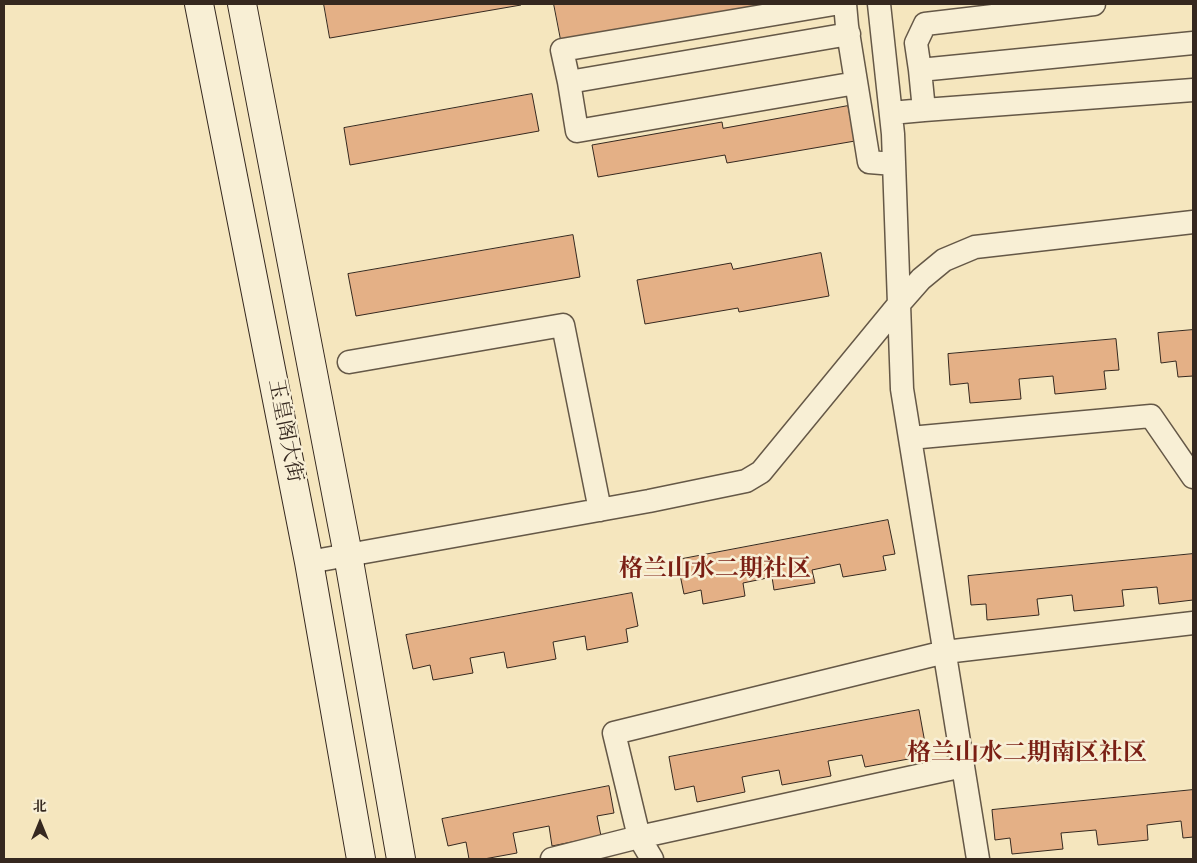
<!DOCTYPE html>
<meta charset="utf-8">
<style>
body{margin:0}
#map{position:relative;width:1197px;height:863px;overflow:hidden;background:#f5e6be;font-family:"Sorts Mill Goudy","Noto Serif SC",serif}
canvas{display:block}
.frame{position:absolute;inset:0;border:5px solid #35281f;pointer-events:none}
.north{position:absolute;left:15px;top:798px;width:50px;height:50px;-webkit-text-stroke:4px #f8efd5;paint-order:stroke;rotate:0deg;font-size:14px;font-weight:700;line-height:20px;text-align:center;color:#35281f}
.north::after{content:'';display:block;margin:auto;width:18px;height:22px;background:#35281f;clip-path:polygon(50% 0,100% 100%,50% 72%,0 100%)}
</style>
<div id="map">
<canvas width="1197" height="863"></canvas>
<div class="frame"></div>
<div class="north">北</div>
</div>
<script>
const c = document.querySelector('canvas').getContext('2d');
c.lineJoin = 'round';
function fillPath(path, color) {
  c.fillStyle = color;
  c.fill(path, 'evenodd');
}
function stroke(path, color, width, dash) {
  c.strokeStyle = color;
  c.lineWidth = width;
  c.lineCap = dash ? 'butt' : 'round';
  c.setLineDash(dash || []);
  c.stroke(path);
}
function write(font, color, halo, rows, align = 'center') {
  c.font = font + ' "Sorts Mill Goudy","Noto Serif SC",serif';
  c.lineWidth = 5;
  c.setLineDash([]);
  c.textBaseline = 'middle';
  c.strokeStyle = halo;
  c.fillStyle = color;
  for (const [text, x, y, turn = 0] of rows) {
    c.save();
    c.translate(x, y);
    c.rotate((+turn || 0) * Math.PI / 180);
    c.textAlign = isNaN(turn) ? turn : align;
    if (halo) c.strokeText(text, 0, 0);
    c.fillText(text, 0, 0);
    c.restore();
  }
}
const building = new Path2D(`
 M324,4H521V5L330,38Z
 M554,4H767L561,40Z
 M532,94L539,131L350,165L344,128Z
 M848,106L855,141L727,163L725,155L598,177L592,145L722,122L723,128Z
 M573,235L580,277L356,316L348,274Z
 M821,253L829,296L739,312L738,308L645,324L637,280L731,263L733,269Z
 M1193,330V376L1178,377L1176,361L1161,363L1158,333Z
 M1116,339L1119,370L1104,371L1106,389L1055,394L1053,376L1019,379L1021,399L970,403L968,383L950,385L948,354Z
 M888,520L895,554L883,556L886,570L843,577L840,564L812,570L815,583L774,590L772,577L743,583L745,596L703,604L701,590L684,594L677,560Z
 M1193,554V600L1159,604L1157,587L1122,590L1124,606L1074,611L1072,595L1037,599L1039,615L987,620L986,604L971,605L968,576Z
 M632,593L638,626L626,629L628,642L587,650L585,636L553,642L556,659L507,668L504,652L470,658L473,673L433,680L430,665L413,669L406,635Z
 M919,710L925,743L912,745L914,758L865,767L862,755L828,761L831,776L782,785L779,770L742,777L745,792L697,802L694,786L675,790L669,757Z
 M609,786L614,813L597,816L601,836L552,846L549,826L513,833L517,853L484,859H469L466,842L448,846L442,819Z
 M1193,790V837L1183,838L1181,821L1147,825L1148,840L1098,845L1096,830L1061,833L1063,849L1012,854L1010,838L995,840L992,810Z`);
const street = new Path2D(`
 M834,4L562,50L569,82L849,34
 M845,4L847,26L869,162L894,164
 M879,4L893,134L902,389L978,859
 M1094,4L925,24L916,43L920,70L1193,43
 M569,82L577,131L856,83
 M924,110L1193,90
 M891,113L924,110L920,70
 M349,362L563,325L600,510
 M910,438L1151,416L1193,477
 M309,562L649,501L746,481L761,472L899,304L921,279L944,260L975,247L1193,222
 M963,766L639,837L614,733L945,652L1193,623
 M552,859L639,837L652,859`);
const secondary = new Path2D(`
 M199,4L309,562L361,859
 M242,4L348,555L401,859`);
const streetNames = [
 ["玉皇阁大街",283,431,79]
];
const quarterNames = [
 ["格兰山水二期社区",715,572],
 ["格兰山水二期南区社区",1027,756]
];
fillPath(building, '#e4b086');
stroke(building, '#35281f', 1);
stroke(street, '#655847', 25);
stroke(secondary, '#35281f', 30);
stroke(street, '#f8efd5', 22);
stroke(secondary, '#f8efd5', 28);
write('21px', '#35281f', '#f8efd5', streetNames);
write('bold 24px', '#7a1f14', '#f8efd5', quarterNames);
</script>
